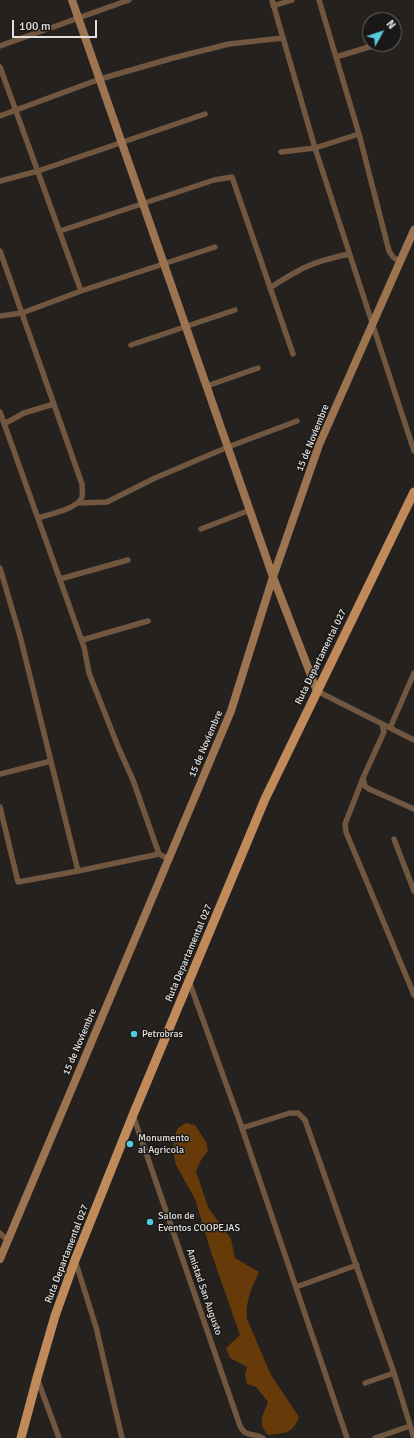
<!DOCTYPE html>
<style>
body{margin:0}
#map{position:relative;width:414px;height:1438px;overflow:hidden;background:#24211f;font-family:Signika,sans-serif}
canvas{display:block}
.north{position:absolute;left:362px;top:12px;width:40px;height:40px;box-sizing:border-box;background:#1a1816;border:1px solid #6a6866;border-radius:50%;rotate:50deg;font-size:11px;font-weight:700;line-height:16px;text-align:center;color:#e1e0de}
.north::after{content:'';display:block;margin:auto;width:14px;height:18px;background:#54cade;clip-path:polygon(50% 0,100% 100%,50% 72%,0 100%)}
.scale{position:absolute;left:12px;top:20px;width:85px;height:18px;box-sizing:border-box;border:2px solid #e1e0de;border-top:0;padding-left:5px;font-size:12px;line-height:14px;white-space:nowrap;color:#e1e0de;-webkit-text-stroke:3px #1a1816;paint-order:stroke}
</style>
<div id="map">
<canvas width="414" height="1438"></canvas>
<div class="north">N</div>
<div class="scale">100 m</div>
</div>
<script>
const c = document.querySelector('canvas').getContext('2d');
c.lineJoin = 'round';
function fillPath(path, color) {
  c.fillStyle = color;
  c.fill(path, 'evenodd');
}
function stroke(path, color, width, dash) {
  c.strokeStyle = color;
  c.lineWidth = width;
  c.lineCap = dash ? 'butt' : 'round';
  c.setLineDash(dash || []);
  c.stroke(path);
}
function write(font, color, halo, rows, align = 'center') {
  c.font = font + ' Signika,sans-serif';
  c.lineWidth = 3;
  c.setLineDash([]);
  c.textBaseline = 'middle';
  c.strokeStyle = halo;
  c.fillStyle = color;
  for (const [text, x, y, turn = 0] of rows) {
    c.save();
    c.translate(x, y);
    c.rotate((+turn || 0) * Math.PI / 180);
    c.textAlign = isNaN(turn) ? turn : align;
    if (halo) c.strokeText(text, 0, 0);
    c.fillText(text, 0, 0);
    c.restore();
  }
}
const green = new Path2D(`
 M186,1123L195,1125L206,1142L208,1151L202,1158L196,1171L208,1207L231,1239L235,1258L259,1272C252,1287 245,1301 247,1319L271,1375L299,1417C293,1434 285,1433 268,1435C257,1422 263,1416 268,1402L256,1387L247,1384L245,1375L247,1367L230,1358L226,1348L240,1335L212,1255L195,1199L176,1165L174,1156V1137L178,1128Z`);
const street = new Path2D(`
 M272,0L315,148L414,451
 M319,0L359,134L389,251L393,257L400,262
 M273,6L292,0
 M0,46L129,0
 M336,57L379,44
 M0,67L81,291
 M0,116L100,79L173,58L229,44L283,38
 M281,152L315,148L359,134
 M0,181L38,171L205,114
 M60,231L214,180L232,177L293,354
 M0,251L82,484C82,488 83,493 82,497C78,509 49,514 38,518
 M270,288C279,282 288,276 298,271C314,262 332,258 349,254
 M0,316L22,313L81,291L215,247
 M131,345L235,310
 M207,386L258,368
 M0,412L84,647L89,673L119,749L133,780L159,854L169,859
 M4,424L24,413L54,404
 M79,503L107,502L155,478L228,447L297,421
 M201,529L250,510
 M0,568L20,636L78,871L18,882L0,807
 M60,579L128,560
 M82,640L148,621
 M317,691L414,740
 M382,724L384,732L363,778L365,786L369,789L414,809
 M390,728L414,673
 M0,774L51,761
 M363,778L345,824L346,832L414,995
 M394,839L414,891
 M78,871L159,854
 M189,981L242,1128L347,1438
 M133,1115L240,1426C246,1438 253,1432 263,1438
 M242,1128L290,1113H298L305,1120L394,1373L414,1438
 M0,1233L4,1237L9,1238
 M75,1260L96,1327L122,1438
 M296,1287L357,1265
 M37,1378L59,1438
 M365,1383L394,1373
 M375,1438L410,1426`);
const secondary = new Path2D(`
 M72,0L273,577L317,691
 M0,1259L231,711L273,577L319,445L414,230`);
const primary = new Path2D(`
 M21,1438L37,1378L55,1316L75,1260L133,1115L265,799L414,492`);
const markers = [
 [134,1034,4,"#54cade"],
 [130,1144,4,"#54cade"],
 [150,1222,4,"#54cade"]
];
const streetNames = [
 ["15 de Noviembre",313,438,-68],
 ["Ruta Departamental 027",321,657,-64],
 ["15 de Noviembre",206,744,-67],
 ["Ruta Departamental 027",189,953,-67],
 ["15 de Noviembre",80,1042,-67],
 ["Ruta Departamental 027",67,1254,-69],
 ["Amistad San Augusto",204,1292,71]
];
const poiNames = [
 ["Petrobras",142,1034],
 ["Monumento",138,1138],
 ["al Agricola",138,1150],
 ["Salon de",158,1216],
 ["Eventos COOPEJAS",158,1228]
];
fillPath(green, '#673a0a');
stroke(street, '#715640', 5.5);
stroke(secondary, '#9e734f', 8);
stroke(primary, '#c18a5b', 9);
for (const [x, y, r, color] of markers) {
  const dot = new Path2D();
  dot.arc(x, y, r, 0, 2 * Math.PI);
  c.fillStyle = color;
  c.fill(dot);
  stroke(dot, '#1a1816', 1.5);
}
write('10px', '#e1e0de', '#1a1816', streetNames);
write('10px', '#e1e0de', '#1a1816', poiNames, 'left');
</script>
